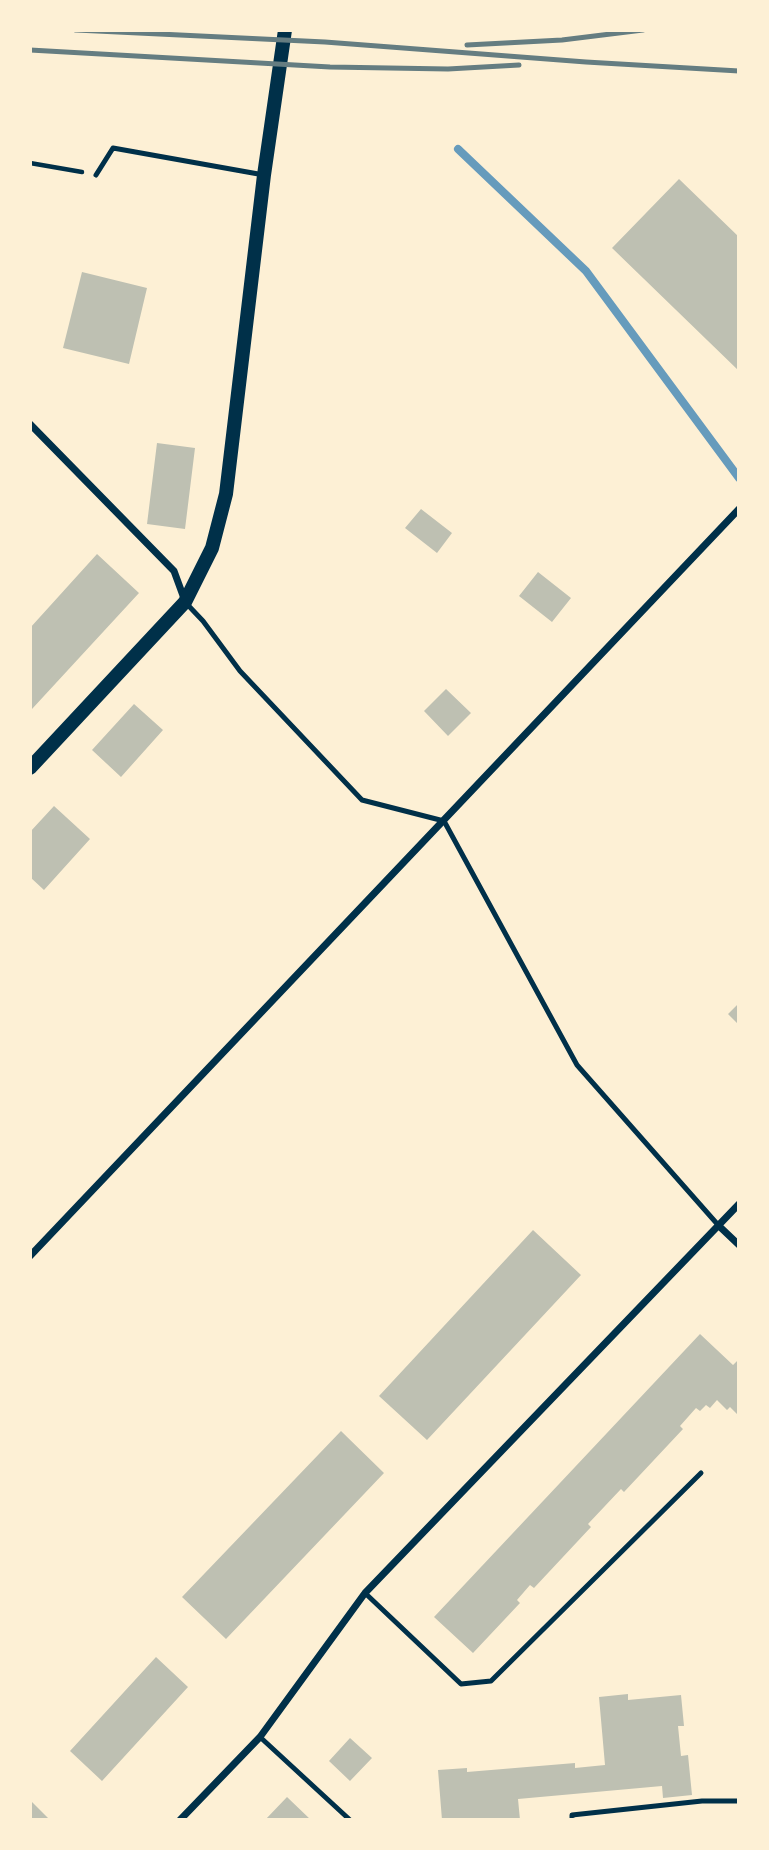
<!DOCTYPE html>
<style>
body{margin:0}
#map{position:relative;width:769px;height:1850px;overflow:hidden;background:#fdf0d5;font-family:"PT Sans Narrow",sans-serif}
canvas{display:block}
.frame{position:absolute;inset:0;border:32px solid #fdf0d5;pointer-events:none}
</style>
<div id="map">
<canvas width="769" height="1850"></canvas>
<div class="frame"></div>
</div>
<script>
const c = document.querySelector('canvas').getContext('2d');
c.lineJoin = 'round';
function stroke(path, color, width, dash) {
  c.strokeStyle = color;
  c.lineWidth = width;
  c.lineCap = dash ? 'butt' : 'round';
  c.setLineDash(dash || []);
  c.stroke(path);
}
function fillPath(path, color) {
  c.fillStyle = color;
  c.fill(path, 'evenodd');
}
const stream = new Path2D(`
 M458,149L586,271L739,478`);
const building = new Path2D(`
 M679,179L739,237V371L612,248Z
 M82,272L147,288L129,364L63,348Z
 M157,443L195,448L185,529L147,524Z
 M421,509L452,533L437,553L405,528Z
 M97,554L139,593L32,709L30,707V628Z
 M538,572L571,598L552,622L519,596Z
 M446,689L471,713L448,736L424,711Z
 M134,704L163,730L121,777L92,750Z
 M54,806L90,839L44,890L30,877V832Z
 M739,1003V1025L728,1014Z
 M533,1230L581,1275L427,1440L379,1396Z
 M700,1334L733,1365L739,1359V1416L730,1407L727,1410L717,1400L710,1408L706,1405L700,1411L696,1408L680,1426L683,1429L624,1492L621,1489L588,1524L591,1527L534,1588L530,1585L517,1600L520,1603L473,1653L434,1617Z
 M341,1431L384,1473L226,1639L182,1597Z
 M156,1657L188,1687L102,1781L70,1751Z
 M628,1694V1700L681,1695L684,1726H678L681,1756L688,1755L692,1795L663,1798L662,1786L518,1799L520,1820H442L438,1770L467,1768V1772L575,1763V1768L605,1765L599,1697Z
 M350,1738L372,1758L350,1781L329,1761Z
 M287,1797L311,1820H265Z
 M30,1800L50,1820H30Z`);
const path = new Path2D(`
 M30,163L82,172`);
const service = new Path2D(`
 M96,175L113,148L264,175
 M185,602L203,621L240,671L362,800L444,821L577,1065L719,1226
 M365,1593L461,1684L491,1681L701,1473
 M260,1737L350,1820
 M572,1820V1815L702,1801H739`);
const minor = new Path2D(`
 M30,424L174,571L185,601
 M719,1226L739,1245
 M30,1256L739,509
 M180,1820L260,1737L365,1593L739,1204`);
const secondary = new Path2D(`
 M30,768L185,602L212,548L226,494L264,175L285,30`);
const rail = new Path2D(`
 M76,30L325,42L586,62L739,71
 M467,45L562,40L643,30
 M30,50L330,67L448,69L519,65`);
stroke(stream, '#669bbc', 8);
fillPath(building, '#bec0b2');
stroke(path, '#003049', 4.5);
stroke(service, '#003049', 5);
stroke(minor, '#003049', 7);
stroke(secondary, '#003049', 14);
stroke(rail, '#657d81', 5);
</script>
